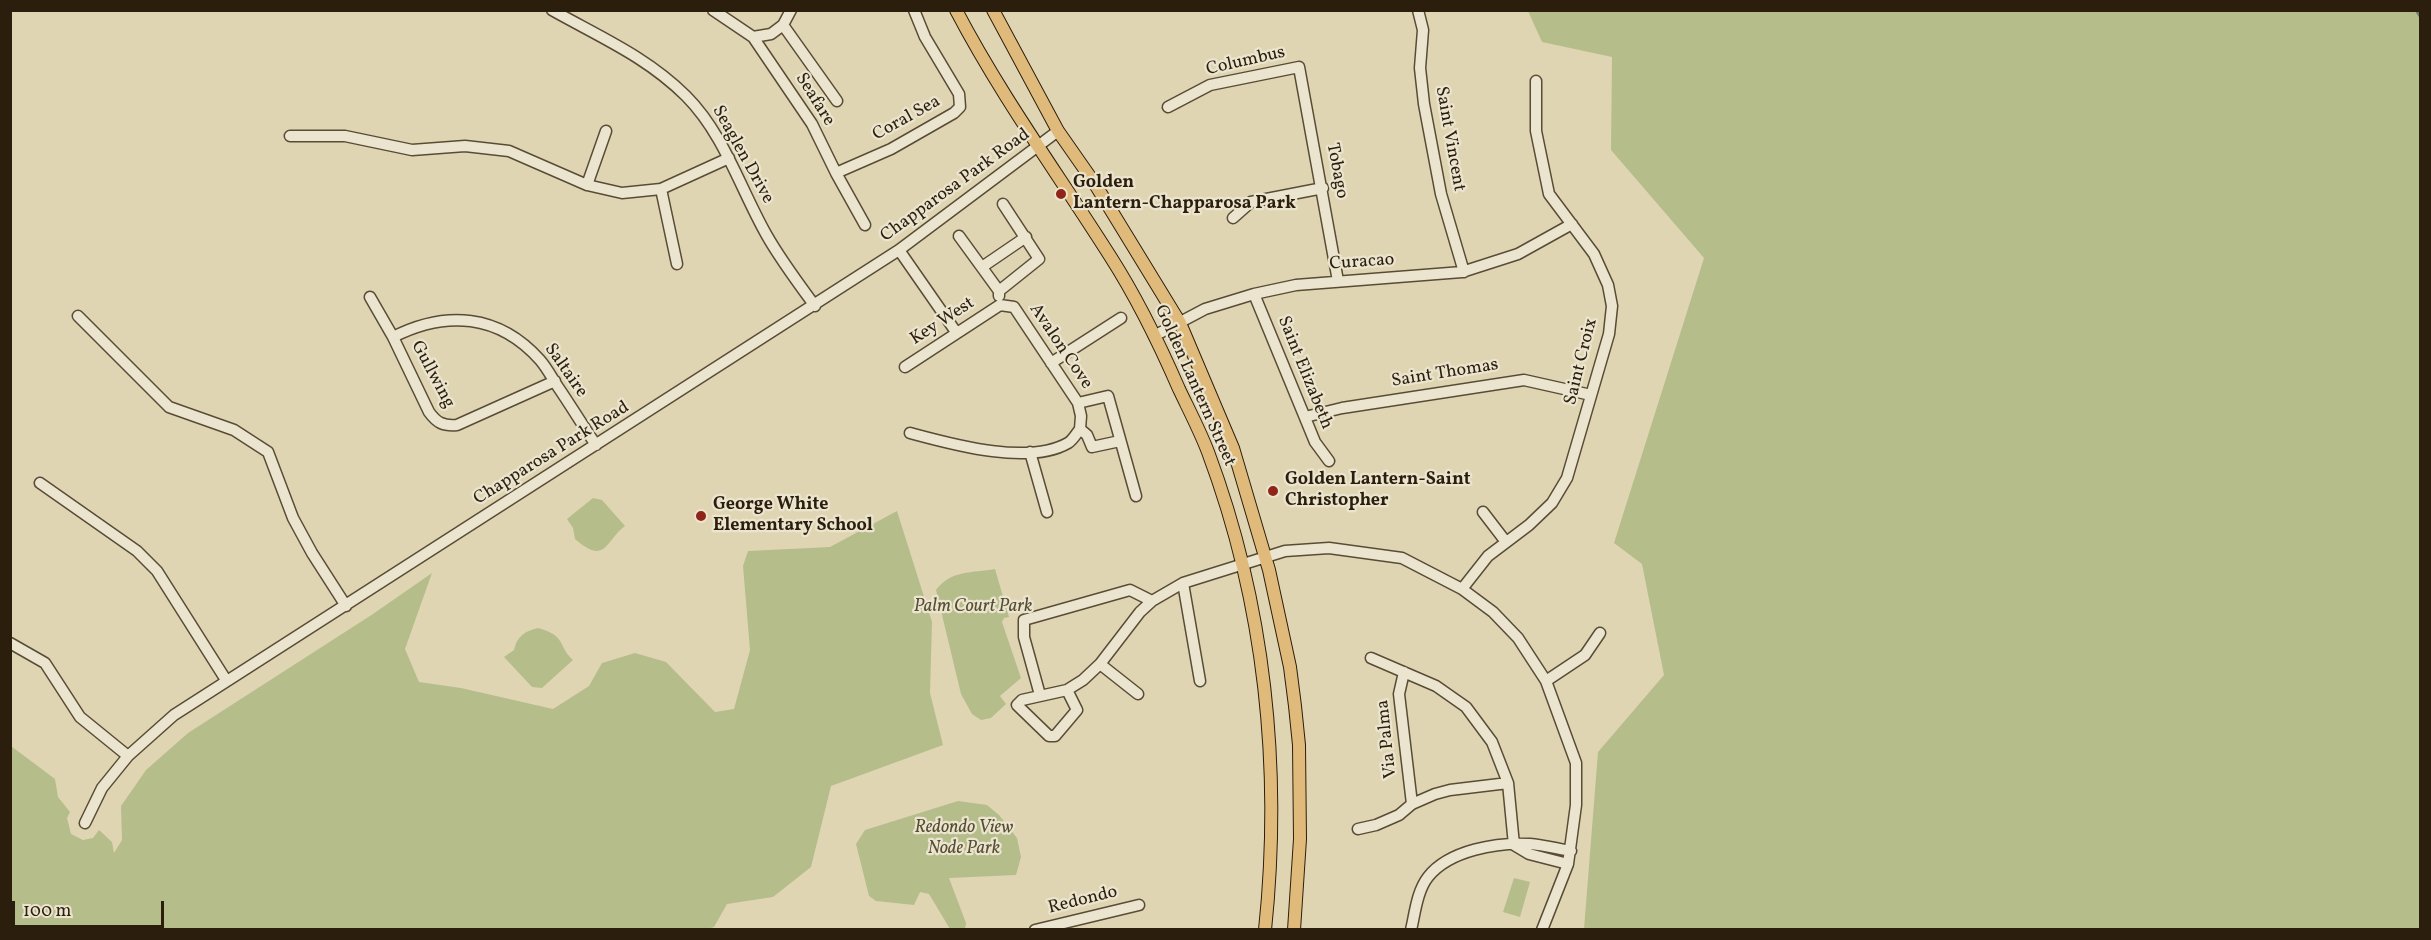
<!DOCTYPE html>
<style>
body{margin:0}
#map{position:relative;width:2431px;height:940px;overflow:hidden;background:#e0d5b3;font-family:Vollkorn,serif}
canvas{display:block}
.frame{position:absolute;inset:0;border:12px solid #2c1e0d;pointer-events:none}
.scale{position:absolute;left:12px;top:901px;width:152px;height:27px;box-sizing:border-box;border:3px solid #2c1e0d;border-top:0;padding-left:8px;font-size:18px;line-height:21px;white-space:nowrap;color:#2c1e0d;-webkit-text-stroke:4px #ebe4ce;paint-order:stroke}
</style>
<div id="map">
<canvas width="2431" height="940"></canvas>
<div class="frame"></div>
<div class="scale">100 m</div>
</div>
<script>
const c = document.querySelector('canvas').getContext('2d');
c.lineJoin = 'round';
function fillPath(path, color) {
  c.fillStyle = color;
  c.fill(path, 'evenodd');
}
function stroke(path, color, width, dash) {
  c.strokeStyle = color;
  c.lineWidth = width;
  c.lineCap = dash ? 'butt' : 'round';
  c.setLineDash(dash || []);
  c.stroke(path);
}
function write(font, color, halo, rows, align = 'center') {
  c.font = font + ' Vollkorn,serif';
  c.lineWidth = 4.5;
  c.setLineDash([]);
  c.textBaseline = 'middle';
  c.strokeStyle = halo;
  c.fillStyle = color;
  for (const [text, x, y, turn = 0] of rows) {
    c.save();
    c.translate(x, y);
    c.rotate((+turn || 0) * Math.PI / 180);
    c.textAlign = isNaN(turn) ? turn : align;
    if (halo) c.strokeText(text, 0, 0);
    c.fillText(text, 0, 0);
    c.restore();
  }
}
const green = new Path2D(`
 M1528,11H2420V929H1584L1598,752L1664,675L1642,564L1614,543L1704,258L1611,150L1612,57L1542,42Z
 M593,498L602,500L625,526C605,541 606,566 575,539L573,528L567,519Z
 M897,511L932,622L930,693L943,745L831,786L811,867L773,897L727,904L714,927L704,930L11,929V746L55,779L58,797L70,812L67,818L71,834L83,840L93,838L99,830L112,842L114,853L122,840L121,806L146,770L188,733L373,614L432,573L405,649L419,682L461,688L553,709L589,686L602,663L635,653L666,662L715,712L734,709L750,650L743,566L748,551L830,547Z
 M995,569L1009,617L1004,618L1002,622L1021,678L1000,696L1006,704L991,718L981,720L972,714L961,694L936,590C951,570 972,573 995,569Z
 M538,628C567,636 557,645 573,660L542,688L532,687L504,657L514,650C517,636 525,631 538,628Z
 M958,801L987,805L999,815L1017,838L1021,857L1016,875L949,878L966,923L965,929H950L929,894L920,892L914,905L876,901L869,896L856,844L865,830Z
 M1514,878L1530,882L1520,917L1503,912Z`);
const stream = new Path2D(`
 M2416,10L2420,16`);
const minor = new Path2D(`
 M552,10C600,37 647,57 686,96C724,134 740,188 766,234C780,259 798,283 815,306
 M713,10L753,37L812,124L836,173L865,225
 M791,10L783,25L837,101
 M1418,10L1423,30L1420,68L1424,104L1441,194L1464,272
 M753,37L771,34L783,25
 M1168,107L1210,85L1299,67L1338,281
 M290,136H345L412,150L465,146L509,151L587,185L622,193L661,189L729,158
 M836,173L891,149L954,113L960,107L959,94L925,37L914,10
 M587,185L606,131
 M661,189L677,264
 M1233,218L1251,202L1323,188
 M959,236L999,291V296
 M899,250L956,332
 M982,267L1026,237
 M999,291L1039,259L1003,204
 M1254,294L1315,442L1329,461
 M370,297L393,337L429,412C437,423 443,426 457,425L555,381
 M1000,305L1014,307L1078,403L1081,416L1080,429
 M78,316L169,407L234,430L268,452L293,518L312,553L346,606
 M1154,336L1205,309L1254,294L1296,285L1462,272L1518,254L1572,224
 M393,337C446,310 499,314 540,360C547,368 552,378 558,387C571,406 583,426 596,445
 M1051,363L1121,318
 M905,367L1000,305
 M1078,403L1108,396L1136,496
 M1305,417L1342,408L1524,380L1591,395
 M1080,429L1087,435L1092,447L1120,441
 M910,433C951,444 1028,466 1068,443C1073,440 1076,434 1080,429
 M1030,452L1047,512
 M40,483L137,551L157,571L226,680
 M1483,512L1506,542
 M1183,583L1200,681
 M1462,589L1488,556L1529,525L1552,503L1567,478L1609,334L1612,306L1608,285L1594,254L1549,194L1536,131V81
 M10,643L45,663L80,717L128,756
 M1371,658L1436,686L1466,707L1492,742L1508,783L1514,845
 M1100,664L1138,694
 M1404,672L1399,694L1412,804
 M1546,681L1585,655L1600,633
 M1067,690L1077,710L1055,736H1049L1017,705L1022,700L1067,690L1083,680L1100,664L1140,612L1152,601L1183,583L1285,551L1329,548L1402,558L1462,589L1493,612L1518,638L1546,681L1576,763V805L1568,864L1542,930
 M1040,695L1024,637V620L1130,590L1152,601
 M85,823L102,788L128,756L174,715L899,250L1058,131
 M1358,829L1376,825L1399,815L1412,804L1435,794L1450,790L1508,783
 M1514,845L1529,854L1568,864
 M1035,930L1139,905
 M1411,930C1415,913 1417,891 1428,877C1449,850 1498,842 1530,844C1544,845 1558,849 1571,851`);
const major = new Path2D(`
 M956,10C1001,96 1058,174 1110,256C1137,298 1159,343 1179,389C1189,410 1200,431 1208,452C1265,604 1282,769 1265,930
 M993,10L1058,131L1095,184L1180,323L1233,448L1269,570L1290,667L1295,706L1299,745L1300,839L1294,930`);
const markers = [
 [1061,194,6,"#8f2418"],
 [1273,491,6,"#8f2418"],
 [701,516,6,"#8f2418"]
];
const streetNames = [
 ["Columbus",1246,62,-13],
 ["Seafare",814,100,58],
 ["Coral Sea",907,119,-29],
 ["Saint Vincent",1449,139,80],
 ["Seaglen Drive",742,155,61],
 ["Tobago",1336,171,79],
 ["Chapparosa Park Road",956,186,-36],
 ["Curacao",1362,263,-4],
 ["Key West",943,322,-33],
 ["Avalon Cove",1060,347,56],
 ["Saint Croix",1582,362,-76],
 ["Saltaire",565,371,55],
 ["Saint Elizabeth",1304,373,68],
 ["Saint Thomas",1445,374,-9],
 ["Gullwing",432,375,62],
 ["Golden Lantern Street",1194,386,66],
 ["Chapparosa Park Road",552,454,-32],
 ["Via Palma",1388,739,-96],
 ["Redondo",1083,901,-14]
];
const poiNames = [
 ["Golden",1073,184],
 ["Lantern-Chapparosa Park",1073,205],
 ["Golden Lantern-Saint",1285,481],
 ["Christopher",1285,502],
 ["George White",713,506],
 ["Elementary School",713,527]
];
const parkNames = [
 ["Palm Court Park",973,608],
 ["Redondo View",964,829],
 ["Node Park",964,850]
];
fillPath(green, '#b5bd8b');
stroke(stream, '#6a7a6f', 3);
stroke(minor, '#594c36', 13);
stroke(major, '#2c1e0d', 14);
stroke(minor, '#ebe4ce', 10);
stroke(major, '#e0ba7a', 12);
for (const [x, y, r, color] of markers) {
  const dot = new Path2D();
  dot.arc(x, y, r, 0, 2 * Math.PI);
  c.fillStyle = color;
  c.fill(dot);
  stroke(dot, '#ebe4ce', 2);
}
write('18px', '#2c1e0d', '#ebe4ce', streetNames);
write('bold 18px', '#2c1e0d', '#ebe4ce', poiNames, 'left');
write('italic 18px', '#554e33', '#ebe4ce', parkNames);
</script>
